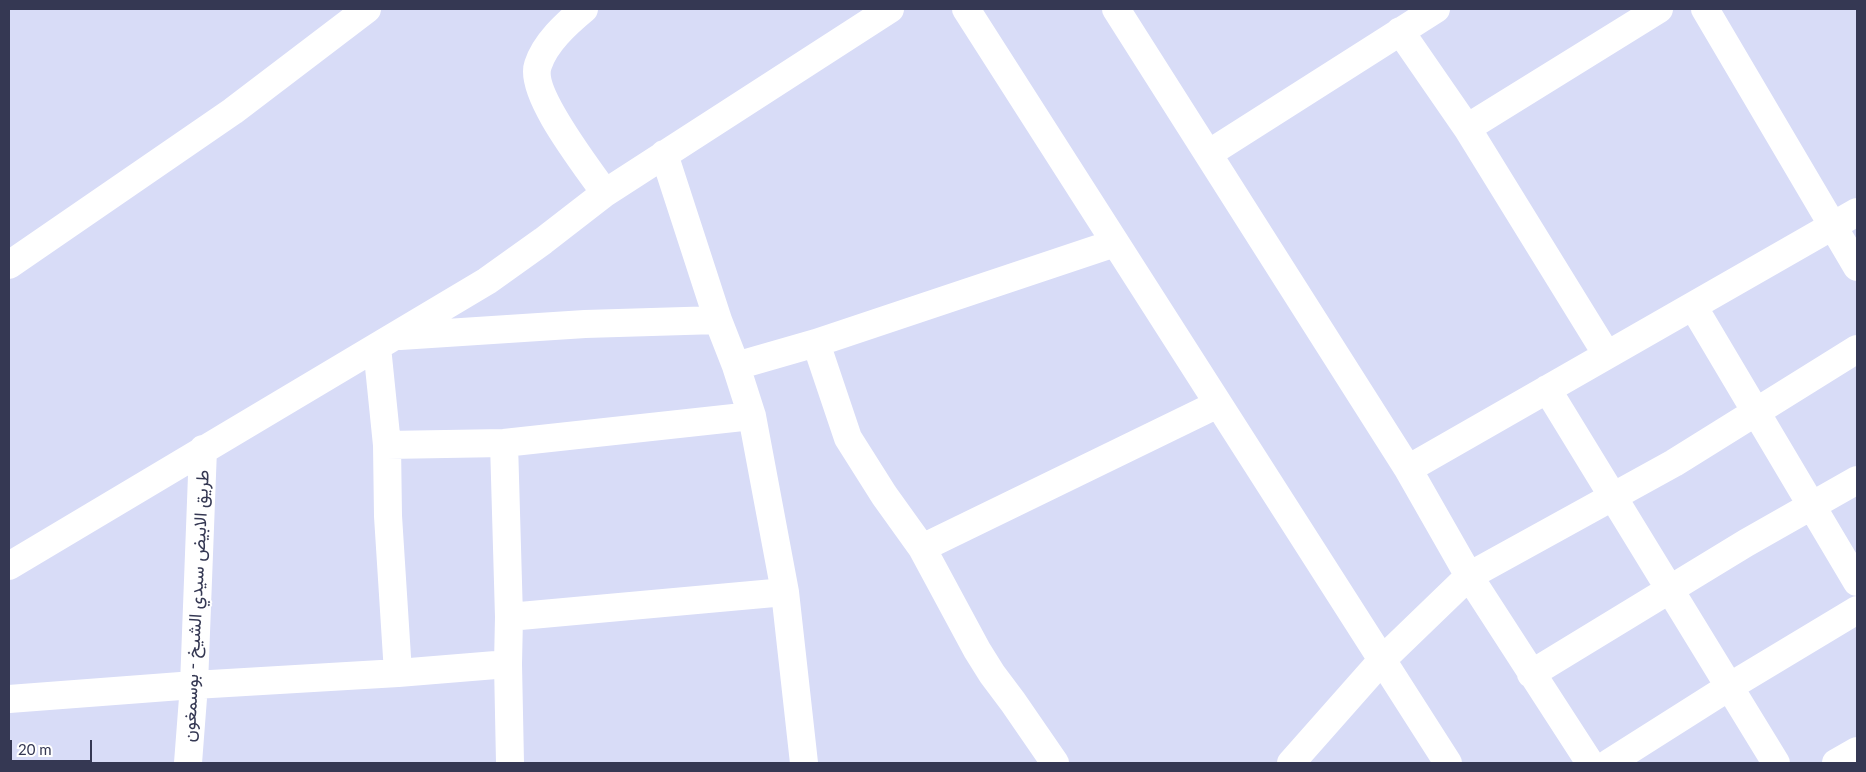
<!DOCTYPE html>
<meta charset="utf-8">
<style>
body{margin:0}
#map{position:relative;width:1866px;height:772px;overflow:hidden;background:#d8dcf7;font-family:Lato,sans-serif}
canvas{display:block}
.frame{position:absolute;inset:0;border:10px solid #353853;pointer-events:none}
.scale{position:absolute;left:10px;top:740px;width:82px;height:22px;box-sizing:border-box;border:2px solid #353853;border-top:0;padding-left:6px;font-size:15px;line-height:18px;white-space:nowrap;color:#353853;-webkit-text-stroke:4px #fff;paint-order:stroke}
</style>
<div id="map">
<canvas width="1866" height="772"></canvas>
<div class="frame"></div>
<div class="scale">20 m</div>
</div>
<script>
const c = document.querySelector('canvas').getContext('2d');
c.lineJoin = 'round';
function stroke(path, color, width, dash) {
  c.strokeStyle = color;
  c.lineWidth = width;
  c.lineCap = dash ? 'butt' : 'round';
  c.setLineDash(dash || []);
  c.stroke(path);
}
function write(font, color, halo, rows, align = 'center') {
  c.font = font + ' Lato,Vazirmatn,sans-serif';
  c.lineWidth = 4;
  c.setLineDash([]);
  c.textBaseline = 'middle';
  c.strokeStyle = halo;
  c.fillStyle = color;
  for (const [text, x, y, turn = 0] of rows) {
    c.save();
    c.translate(x, y);
    c.rotate((+turn || 0) * Math.PI / 180);
    c.textAlign = isNaN(turn) ? turn : align;
    if (halo) c.strokeText(text, 0, 0);
    c.fillText(text, 0, 0);
    c.restore();
  }
}
const minor = new Path2D(`
 M584,9C566,24 545,43 538,65C528,93 588,168 605,193
 M966,9L1448,763
 M1116,9L1408,469L1469,576L1590,763
 M1705,9L1857,267
 M1400,31L1467,128L1607,355
 M1467,128L1659,9
 M664,154L718,320L736,366L752,416L785,592L804,763
 M1208,154L1436,9
 M1693,306L1857,582
 M400,336L585,324L718,320
 M816,343L848,438L884,495L922,548L977,650L992,674L1013,702L1055,763
 M377,347L387,445
 M736,366L816,343L1115,243
 M1547,389L1776,763
 M504,443L509,617L508,664L510,763
 M1408,469L1857,212
 M922,548L1218,404
 M9,566L487,281L543,241L605,193L890,9
 M509,617L785,592
 M398,673L388,516L387,445L504,443L752,416
 M1531,674L1746,543L1857,480
 M9,699L194,685L398,673L508,664
 M188,763L194,685L203,449
 M1291,763L1383,659L1469,576L1674,463L1857,349
 M1609,763L1729,687L1857,610
 M1836,763L1857,751`);
const tertiary = new Path2D(`
 M9,265L233,111L367,9`);
const streetNames = [
 ["طريق الابيض سيدي الشيخ - بوسمغون",196,606,-87]
];
stroke(minor, '#fff', 28);
stroke(tertiary, '#fff', 28);
write('18px', '#353853', '#fff', streetNames);
</script>
